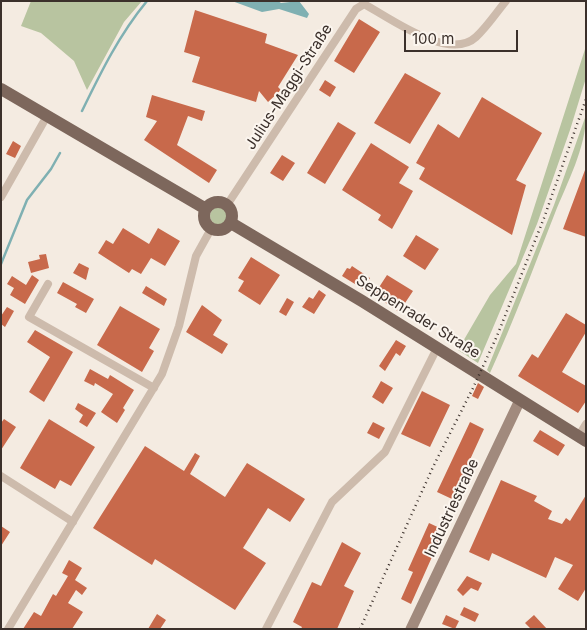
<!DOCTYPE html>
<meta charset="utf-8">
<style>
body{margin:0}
#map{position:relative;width:587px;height:630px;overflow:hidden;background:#f4ebe1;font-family:Inter,sans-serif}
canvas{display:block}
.frame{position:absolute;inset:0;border:2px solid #3b302b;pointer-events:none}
.scale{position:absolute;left:404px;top:30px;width:114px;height:22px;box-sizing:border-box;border:2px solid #3b302b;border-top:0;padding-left:6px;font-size:15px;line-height:18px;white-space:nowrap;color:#3b302b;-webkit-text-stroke:4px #fbf5ee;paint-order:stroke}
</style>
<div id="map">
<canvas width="587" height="630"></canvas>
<div class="frame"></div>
<div class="scale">100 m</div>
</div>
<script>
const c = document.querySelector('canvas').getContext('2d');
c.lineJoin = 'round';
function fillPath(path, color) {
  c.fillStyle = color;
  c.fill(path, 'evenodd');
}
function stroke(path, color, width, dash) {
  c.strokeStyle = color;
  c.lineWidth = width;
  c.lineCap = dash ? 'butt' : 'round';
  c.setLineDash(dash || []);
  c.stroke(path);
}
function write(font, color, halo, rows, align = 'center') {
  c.font = font + ' Inter,sans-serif';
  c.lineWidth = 4;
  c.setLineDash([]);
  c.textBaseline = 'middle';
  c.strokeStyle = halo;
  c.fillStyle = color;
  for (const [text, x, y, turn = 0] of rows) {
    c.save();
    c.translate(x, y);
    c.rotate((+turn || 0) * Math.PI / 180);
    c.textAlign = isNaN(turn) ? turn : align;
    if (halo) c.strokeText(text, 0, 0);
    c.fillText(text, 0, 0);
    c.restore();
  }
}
const green = new Path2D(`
 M31,1H142L124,22L87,90L74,61L41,33L21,26Z
 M586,46V78L570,130L537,224L478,363L458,350L490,295L516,264Z
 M586,115C586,148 567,183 555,213C534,266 514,321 490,373L487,370L554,205Z
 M210 216a9 9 0 1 1 18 0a9 9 0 1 1-18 0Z`);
const water = new Path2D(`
 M232,1H278L281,3L299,1L309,14L307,18L279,9L262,12Z`);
const stream = new Path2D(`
 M82,111C101,72 119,35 147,1
 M1,264L27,200L51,169L60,153`);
const building = new Path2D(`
 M195,10L267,34L265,43L298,55L278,87L281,90L268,102L259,91L256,102L192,82L200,57L184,52Z
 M359,19L380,32L354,73L334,61Z
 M405,73L441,93L410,144L374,123Z
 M325,80L336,87L330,97L319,90Z
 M152,95L205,111L202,121L188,116L177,145L217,170L209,183L144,140L157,121L146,117Z
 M482,97L542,133L516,180L526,185L512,235L419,179L425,168L416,163L438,124L459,138Z
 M338,122L356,133L325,184L307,173Z
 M13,141L21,146L15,158L6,154Z
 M371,143L409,167L399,183L413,191L392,229L378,220L381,215L342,190Z
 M282,155L295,163L283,181L270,173Z
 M585,170H586V237L563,229Z
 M123,228L149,244L158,228L180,241L165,266L151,258L141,274L132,269L129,273L98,253L106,240L113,244Z
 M416,235L439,249L425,270L403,256Z
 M46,254L49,268L31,273L28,262L40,259L39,255Z
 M251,257L280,275L260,305L238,291L244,281L238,278Z
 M79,263L89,268L86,280L73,273Z
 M352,266L370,278L363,289L342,276L347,268L350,269Z
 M32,275L39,280L25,304L10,295L14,288L7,284L12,276L26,285Z
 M387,275L413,291L399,312L374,295Z
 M63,282L94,299L86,313L75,307L77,304L57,293Z
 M146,286L167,299L164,306L142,293Z
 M319,290L326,295L314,314L302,307L309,297L313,299Z
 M287,298L294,302L286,316L279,312Z
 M202,305L222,320L213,335L228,344L222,354L186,332Z
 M120,306L160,329L149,348L154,351L142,372L97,345Z
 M7,307L14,311L5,327L1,324V316Z
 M566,313L586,325V332L562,372L586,386V401L578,413L518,376L532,354L538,358Z
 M35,330L73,352L44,402L29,392L50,357L27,342Z
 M396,340L406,346L400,356L396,353L385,371L379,366Z
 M90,369L108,379L110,375L134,390L123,408L125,410L117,423L101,412L113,394L95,383L94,386L84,381Z
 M381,381L393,388L383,404L372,397Z
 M478,383L484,387L478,399L472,396Z
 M422,391L450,405L430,447L401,434Z
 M78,403L96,413L87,427L79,422L83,415L75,409Z
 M4,419L16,427L1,450V423Z
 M49,419L95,447L71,486L60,480L55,489L20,468Z
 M373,422L385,428L379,439L367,433Z
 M470,422L484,429L452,499L437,492Z
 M540,430L565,445L558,456L533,441Z
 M145,446L184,471L195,453L200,456L190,474L225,497L247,463L305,499L290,522L268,508L243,548L266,563L235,610L155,559L152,565L93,528Z
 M501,480L537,496L534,501L552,511L548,519L562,524L566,518L570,521L586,495V588L578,601L558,589L573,565L555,557L546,578L492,553L489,561L469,552Z
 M429,523L444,530L411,604L401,599L413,572L408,570Z
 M1,526L10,532L1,546Z
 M342,542L361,553L344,586L354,591L337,629H301L302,627L293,622L312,582L321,586Z
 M69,560L82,568L75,580L87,588L82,595L76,590L68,603L83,612L72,629H23L34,612L41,616L53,594L56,596L68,576L62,573Z
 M467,576L482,583L478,591L471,588L463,596L457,590Z
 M464,607L479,614L475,622L460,615Z
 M157,614L166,620L160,629H148Z
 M446,615L459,621L455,629L442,624Z
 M534,615L547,629H531L525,623Z`);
const street = new Path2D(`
 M1,197L47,116
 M227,205L356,9L364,4C390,18 449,62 476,37C487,27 496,13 506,1
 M48,284L29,317L154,388
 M578,437L586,424
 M1,476L73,522
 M8,629L162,374L179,326L196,256L211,229
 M266,629L332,502L385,452L437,348`);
const secondary = new Path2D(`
 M411,629L520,400`);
const primary = new Path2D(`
 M1,89L206,209
 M204 216a14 14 0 1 1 28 0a14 14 0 1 1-28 0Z
 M231,223L362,301L586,441`);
const rail = new Path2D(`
 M360,629L433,467L473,388L497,336L544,218L586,99`);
const streetNames = [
 ["Julius-Maggi-Straße",289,87,-57],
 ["Seppenrader Straße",418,317,32],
 ["Industriestraße",452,508,-65]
];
fillPath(green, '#b8c4a0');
fillPath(water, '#7fb0b2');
stroke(stream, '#7fb0b2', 2.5);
fillPath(building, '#c8694b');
stroke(street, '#cdbbac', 8);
stroke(secondary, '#a18a7d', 11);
stroke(primary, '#7d675c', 12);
stroke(rail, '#3b302b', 2.5, [1, 4]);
write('15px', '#3b302b', '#fbf5ee', streetNames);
</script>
